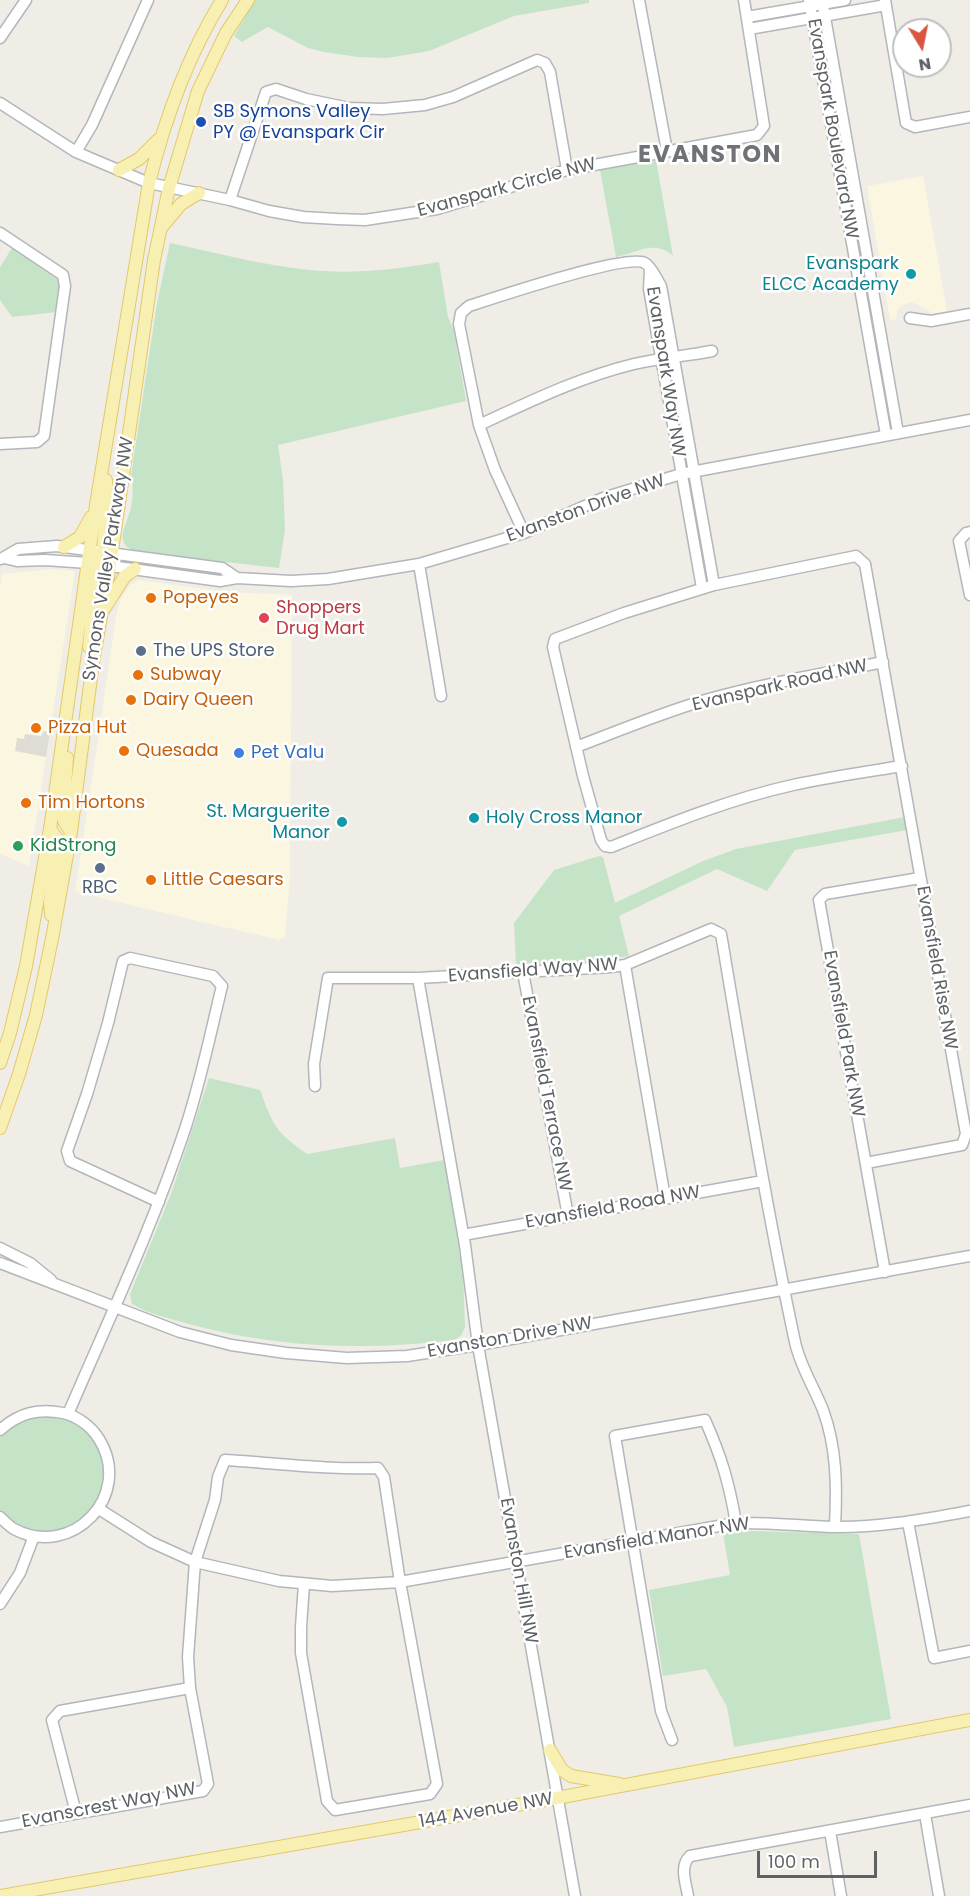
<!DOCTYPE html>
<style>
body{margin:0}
#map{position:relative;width:970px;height:1896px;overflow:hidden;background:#efede6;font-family:Poppins,sans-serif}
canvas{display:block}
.north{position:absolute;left:892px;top:18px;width:60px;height:60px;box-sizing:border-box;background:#fff;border:2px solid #bfc0c1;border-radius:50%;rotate:170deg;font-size:16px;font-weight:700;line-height:24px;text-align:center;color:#5e6165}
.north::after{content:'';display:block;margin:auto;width:21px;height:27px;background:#d95542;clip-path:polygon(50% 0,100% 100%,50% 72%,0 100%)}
.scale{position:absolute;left:757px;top:1851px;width:120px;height:27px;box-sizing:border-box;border:3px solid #5e6165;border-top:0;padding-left:8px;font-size:18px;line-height:21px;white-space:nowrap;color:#5e6165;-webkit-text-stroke:4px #fff;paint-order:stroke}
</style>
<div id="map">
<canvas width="970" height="1896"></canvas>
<div class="north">N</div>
<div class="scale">100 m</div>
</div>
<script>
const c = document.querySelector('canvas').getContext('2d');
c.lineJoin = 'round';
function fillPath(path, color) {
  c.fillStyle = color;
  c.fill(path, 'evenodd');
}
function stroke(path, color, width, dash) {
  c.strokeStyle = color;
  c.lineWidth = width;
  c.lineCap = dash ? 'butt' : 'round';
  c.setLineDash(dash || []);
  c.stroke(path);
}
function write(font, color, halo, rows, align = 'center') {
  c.font = font + ' Poppins,sans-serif';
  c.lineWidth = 5;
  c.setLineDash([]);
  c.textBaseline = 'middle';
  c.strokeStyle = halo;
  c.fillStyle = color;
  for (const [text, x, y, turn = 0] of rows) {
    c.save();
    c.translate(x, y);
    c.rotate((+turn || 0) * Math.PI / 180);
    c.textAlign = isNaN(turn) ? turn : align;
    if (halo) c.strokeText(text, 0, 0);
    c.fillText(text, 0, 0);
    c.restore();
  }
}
const commercial = new Path2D(`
 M923,176L947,311L933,313L914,303H909L900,307L897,311L896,319L890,320L867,186Z
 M54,569L75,571L29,866L0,854V586L2,574Z
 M139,580L226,592L292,595L290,874L285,937L279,940L75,892L117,611L122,597L130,585Z`);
const education = new Path2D(`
 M44,731L50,732L46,757L15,751L17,738L24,739L25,734L41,736Z`);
const green = new Path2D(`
 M255,0H589V3L514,16L429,51L387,58L358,57L324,52L308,48L268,27L242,42L234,36Z
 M656,160L673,256C654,239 637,253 616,257L600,170Z
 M170,243C213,252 257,264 301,269C347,275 393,270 439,262L448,317L454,331L466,401L278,445L283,480L285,530L279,568L136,552C130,549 125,547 123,540C121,532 126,525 128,517C133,504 134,488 131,475L157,303Z
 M12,248L58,280L60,284L57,312L12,317L0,300V267Z
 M905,817L907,830L795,850L767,891L717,869L619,916L629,956L590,962L516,965L514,923L554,870L599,856L603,857L615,903L703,861L736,849Z
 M209,1078L260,1090C273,1126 276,1132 307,1154L395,1138L400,1168L444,1160L463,1273L465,1327L461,1336L454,1340C365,1351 276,1348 189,1324C171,1319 149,1314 132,1304L130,1294L171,1194Z
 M50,1415C57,1416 66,1417 73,1421C84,1426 92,1437 98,1447C106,1462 106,1477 100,1492C98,1497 97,1504 93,1509C69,1539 25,1538 0,1510V1437C14,1421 30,1417 50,1415Z
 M752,1531L859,1534L891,1719L734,1747L727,1707L706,1669L663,1676L649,1590L730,1575L723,1533Z`);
const minor = new Path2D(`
 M639,0L667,151
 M809,0L886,435
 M822,0L898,433
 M885,0L906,123L915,127L970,117
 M747,17L845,0
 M749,29L886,5
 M0,38L26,0
 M0,103L76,152L149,183L230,200L269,211L303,217L337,219L365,220L437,209L567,170L757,135L764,126L744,0
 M76,152L92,125L148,0
 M230,200L266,92L276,89L306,99L349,108L383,109L425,105L453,97L537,60L545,63L550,72L567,170
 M0,233L63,275L65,286L44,436L37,442L0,444
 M650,270L649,289L702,588
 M910,318L931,321L970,314
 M479,425C529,402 580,377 634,364C660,358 686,356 712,351
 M970,532L966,533L959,541L970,595
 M524,533L495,470L479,425L459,324L461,313L469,306C494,298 628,253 645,263C652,267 657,280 661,286L714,585
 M4,558L17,561L45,560L88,563L220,581L237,578L291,581L328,579L419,564L524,533L603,498L681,474L970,420
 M1,559L18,549L57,546L222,568L237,578
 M419,564L441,696
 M576,747C618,731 659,714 702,701C761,684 822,674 883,662
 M625,965L665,1198
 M523,972L568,1216
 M315,1086L314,1064L328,978H418
 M866,1163L962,1145L966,1134L865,564L856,556L714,585L624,613L555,639L553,647L583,776L601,840L605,846L611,847C671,823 730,799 793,785C829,777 865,772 902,766
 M463,1235L763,1181
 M0,1248L30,1263L51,1280
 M0,1263L180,1332L231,1345L286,1353L347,1358L407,1356L478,1345L970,1256
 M885,1272L819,900L825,894L920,878
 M68,1414C108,1321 152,1228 184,1132C200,1085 210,1035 222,986L213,976L130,958L123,961L108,1023L87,1094L67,1151L70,1161L159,1202
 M0,1430C19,1413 38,1408 63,1413C77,1416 91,1426 99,1439C134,1495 72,1560 14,1529C9,1526 4,1521 0,1517
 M99,1509L151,1542L195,1562L279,1581L332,1586L400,1582L736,1523C769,1522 800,1526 833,1527C879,1528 925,1519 970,1511
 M908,1522L934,1658L970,1651
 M0,1604L20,1573L34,1536
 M672,1740L661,1711L615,1436L705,1420C722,1458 729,1483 736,1523
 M76,1813L52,1720L60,1711L190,1688
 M925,1814L939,1896
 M0,1827L203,1791L208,1784L190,1688L188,1657L195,1562L215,1500L218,1477L225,1460C276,1463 327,1470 378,1468L384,1477L400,1582L437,1784L430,1794L335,1810L327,1801L301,1653V1627L304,1584
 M830,1831L841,1896
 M575,1896L478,1345L465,1245L418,978L611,967L625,965L711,929L721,934C744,1070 766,1207 795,1342C800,1366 814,1387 823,1410C837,1448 837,1487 835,1527
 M688,1896C686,1883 679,1866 690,1856L970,1805`);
const major = new Path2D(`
 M119,170L139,159L158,140
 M161,228L181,204L199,193
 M106,480L107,496L103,552L105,560L109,565
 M64,547L80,537L91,517
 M104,609L125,576L135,569
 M89,647L97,564L96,557L90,549
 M67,758L63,814L64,821L71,832
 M50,829L58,840L50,901L51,915
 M0,1063L10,1033L26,966L50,829L96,505L149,183C165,118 187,57 222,0
 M0,1128L19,1074L36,1015L52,939L71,832L93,662L110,565L154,260L169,188L198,91L226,33L248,0
 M550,1750L562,1770L571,1776L619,1784
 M0,1896L557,1798L970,1720`);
const markers = [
 [201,122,6,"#1a4fb4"],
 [911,274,6,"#0f9aa8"],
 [151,598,6,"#e8710a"],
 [264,618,6,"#e0444e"],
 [141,651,6,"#5c6f8a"],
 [138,675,6,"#e8710a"],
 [131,700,6,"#e8710a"],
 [36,728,6,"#e8710a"],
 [124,751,6,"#e8710a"],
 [239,753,6,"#3f7fe0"],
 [26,803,6,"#e8710a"],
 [474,818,6,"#0f9aa8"],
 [342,822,6,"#0f9aa8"],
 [18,846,6,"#2e9e5b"],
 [100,868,6,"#5c6f8a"],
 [151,880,6,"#e8710a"]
];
const transitNames = [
 ["SB Symons Valley",213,112],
 ["PY @ Evanspark Cir",213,133]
];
const streetNames = [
 ["Evanspark Boulevard NW",832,129,80],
 ["Evanspark Circle NW",507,188,-15],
 ["Evanspark Way NW",665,372,81],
 ["Evanston Drive NW",586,509,-20],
 ["Symons Valley Parkway NW",109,559,-81],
 ["Evanspark Road NW",780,686,-13],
 ["Evansfield Rise NW",936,968,80],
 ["Evansfield Way NW",533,971,-4],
 ["Evansfield Park NW",843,1034,80],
 ["Evansfield Terrace NW",546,1094,79],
 ["Evansfield Road NW",613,1208,-10],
 ["Evanston Drive NW",510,1338,-10],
 ["Evansfield Manor NW",657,1539,-9],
 ["Evanston Hill NW",518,1571,80],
 ["Evanscrest Way NW",109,1806,-11],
 ["144 Avenue NW",486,1811,-10]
];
const cultureNames = [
 ["Evanspark",899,264],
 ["ELCC Academy",899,285],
 ["St. Marguerite",330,812],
 ["Manor",330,833],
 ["Holy Cross Manor",486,818,"left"]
];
const foodNames = [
 ["Popeyes",163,598],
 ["Subway",150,675],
 ["Dairy Queen",143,700],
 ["Pizza Hut",48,728],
 ["Quesada",136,751],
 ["Tim Hortons",38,803],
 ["Little Caesars",163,880]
];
const healthNames = [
 ["Shoppers",276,608],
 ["Drug Mart",276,629]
];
const serviceNames = [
 ["The UPS Store",153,651],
 ["RBC",100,888,"center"]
];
const shopNames = [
 ["Pet Valu",251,753]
];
const leisureNames = [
 ["KidStrong",30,846]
];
const districtNames = [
 ["EVANSTON",710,156]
];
fillPath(commercial, '#fbf6df');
fillPath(education, '#dedcd5');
fillPath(green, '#c5e4c7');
stroke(minor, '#b3b6ba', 13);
stroke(major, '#e4c86a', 14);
stroke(minor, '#fff', 10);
stroke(major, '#f8f0b3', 12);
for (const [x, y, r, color] of markers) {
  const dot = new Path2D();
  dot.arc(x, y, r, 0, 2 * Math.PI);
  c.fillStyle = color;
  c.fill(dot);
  stroke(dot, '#fff', 2);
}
write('18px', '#164399', '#fff', transitNames, 'left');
write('18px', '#5e6165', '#fff', streetNames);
write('18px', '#0d838f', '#fff', cultureNames, 'right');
write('18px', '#c56008', '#fff', foodNames, 'left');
write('18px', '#be3a42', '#fff', healthNames, 'left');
write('18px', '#4e5e75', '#fff', serviceNames, 'left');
write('18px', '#366cbe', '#fff', shopNames, 'left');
write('18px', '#27864d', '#fff', leisureNames, 'left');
c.letterSpacing = '1.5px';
write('bold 24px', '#6f7377', '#fff', districtNames);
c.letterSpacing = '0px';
</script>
